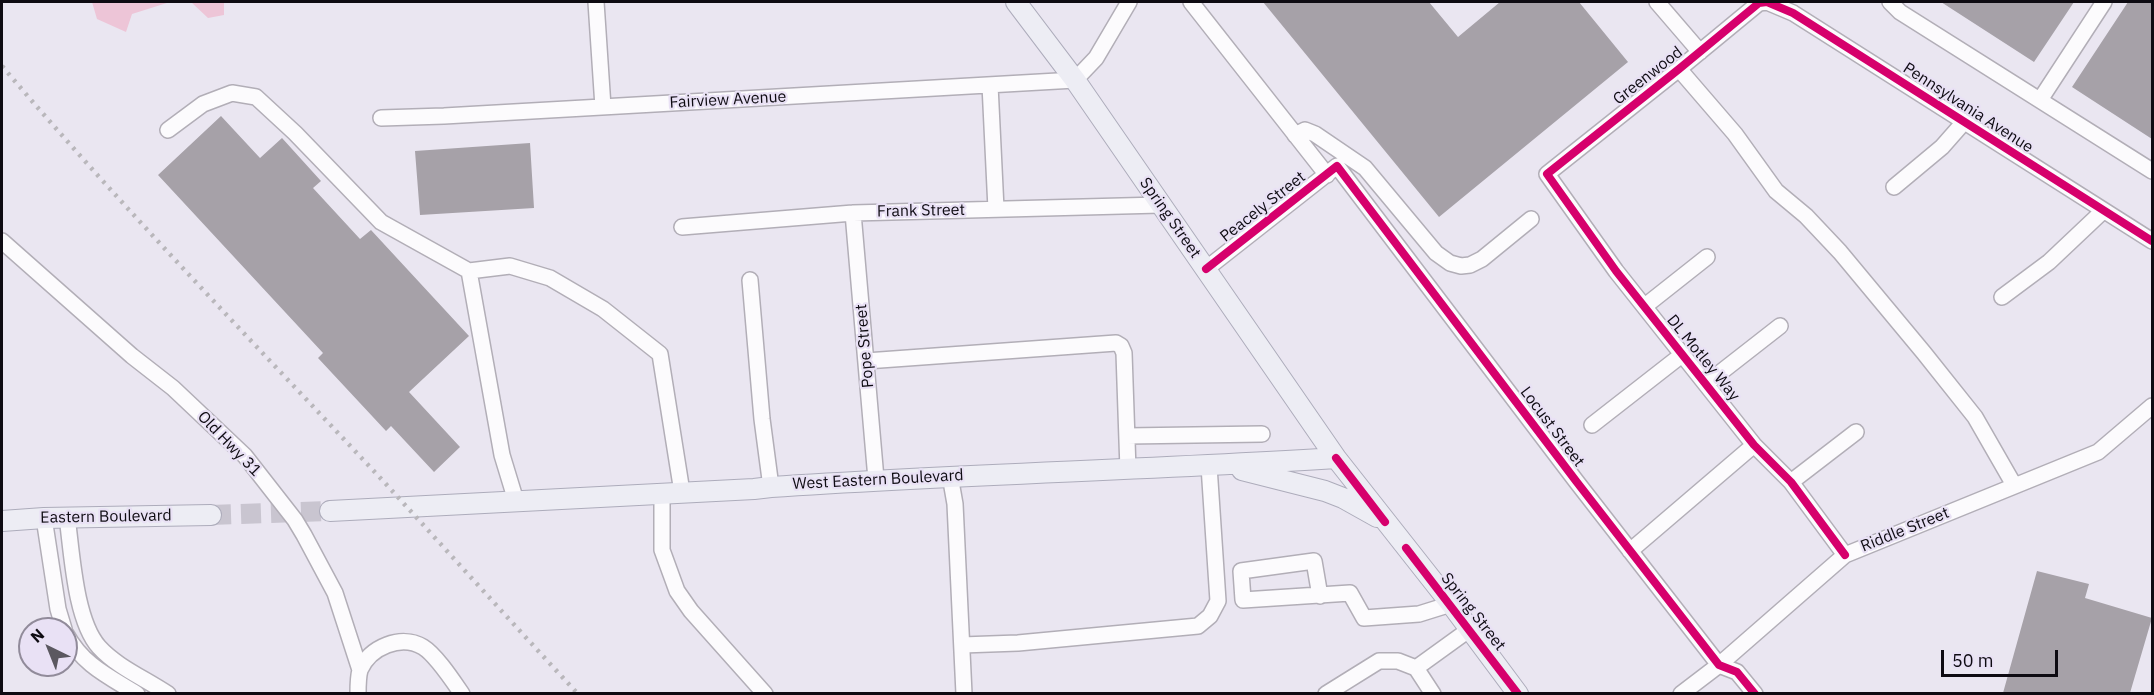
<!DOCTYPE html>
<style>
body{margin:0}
#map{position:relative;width:2154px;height:695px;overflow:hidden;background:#eae6f1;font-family:"IBM Plex Sans",sans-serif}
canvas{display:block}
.frame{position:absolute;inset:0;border:3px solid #0e0b12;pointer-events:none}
.north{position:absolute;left:18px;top:617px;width:60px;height:60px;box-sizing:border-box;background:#e9e1f5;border:2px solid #918b9a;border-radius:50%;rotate:317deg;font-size:16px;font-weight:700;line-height:24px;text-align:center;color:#0e0b12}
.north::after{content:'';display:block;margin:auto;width:21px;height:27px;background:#5b5860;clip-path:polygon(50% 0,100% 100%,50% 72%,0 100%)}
.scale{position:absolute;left:1941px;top:650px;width:117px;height:27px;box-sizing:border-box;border:3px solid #0e0b12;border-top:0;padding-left:8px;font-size:18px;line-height:21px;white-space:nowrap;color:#0e0b12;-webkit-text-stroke:4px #e9e1f5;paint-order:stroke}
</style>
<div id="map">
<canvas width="2154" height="695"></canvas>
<div class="frame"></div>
<div class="north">N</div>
<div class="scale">50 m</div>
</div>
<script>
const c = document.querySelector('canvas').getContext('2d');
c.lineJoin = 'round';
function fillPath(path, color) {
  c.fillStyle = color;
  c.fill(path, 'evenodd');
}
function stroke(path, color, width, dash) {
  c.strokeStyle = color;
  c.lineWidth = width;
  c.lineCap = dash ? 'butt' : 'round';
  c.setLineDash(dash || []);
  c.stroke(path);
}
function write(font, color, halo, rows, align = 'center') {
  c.font = font + ' "IBM Plex Sans",sans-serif';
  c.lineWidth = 4.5;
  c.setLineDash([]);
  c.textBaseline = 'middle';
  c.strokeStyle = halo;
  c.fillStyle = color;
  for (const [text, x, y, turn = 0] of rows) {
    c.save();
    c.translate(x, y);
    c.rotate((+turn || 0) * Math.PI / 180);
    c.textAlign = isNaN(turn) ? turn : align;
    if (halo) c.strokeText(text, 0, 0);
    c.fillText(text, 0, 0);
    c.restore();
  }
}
const green = new Path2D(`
 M92,2H170L132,14L126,32L97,19Z
 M191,2H224V15L208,18Z`);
const building = new Path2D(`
 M1263,2H1429L1458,37L1500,2H1579L1628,62L1439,217Z
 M1941,2H2074L2034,62Z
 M2128,2H2152V139L2072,87Z
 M221,116L260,158L282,138L321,181L313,188L360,239L371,230L469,336L409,392L460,447L434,472L391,426L386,431L318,358L323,353L158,175Z
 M530,143L534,208L420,215L415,151Z
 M2037,571L2089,584L2085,598L2152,618L2130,693H2003Z`);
const majorTunnel = new Path2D(`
 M211,515L330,511`);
const minor = new Path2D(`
 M596,2L603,107
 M1191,2L1327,175
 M1657,2L1700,52
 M1890,2L1900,12L2152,171
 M1679,69L1735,134L1776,191L1806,216L1840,252L1924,353L1975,417L2014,485
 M990,85L996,209
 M2040,100L2104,2
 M381,118L444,116L1075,80L1096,58L1129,2
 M168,130L203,104L232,93L256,97L295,133L381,222L469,271L502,455L516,501
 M1295,135L1305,130L1315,134L1365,168L1436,253L1450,263L1461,266L1470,265L1482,259L1531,219
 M1894,187L1942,147L1964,122
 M853,213L876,479
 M682,227L853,213L1160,205
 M2,241L132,356L173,388L245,456L295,520L304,535L335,593L360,670
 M1206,269L1337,166L1576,481L1719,665L1737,672L1755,694
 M469,271L510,266L550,278L603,309L660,354L682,492
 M750,280L762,419L771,487
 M2002,297L2049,262L2103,211
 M1645,306L1707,257
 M866,361L1116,343L1121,346L1124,353L1128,470
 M1707,383L1780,326
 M1592,425L1683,354
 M1127,436L1262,434
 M953,475L952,487L955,504L964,694
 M1791,482L1856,432
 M662,493V550L677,591L691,611L765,694
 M67,517C72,553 75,620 99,647C117,667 146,679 168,694
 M44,518L58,609L64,629
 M1630,551L1754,445
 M1845,555L1791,482L1754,445L1616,271L1547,174L1679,69L1759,3L1767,2L1793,13L2152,241
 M1320,596L1314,561L1241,571L1243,600L1350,593L1364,618L1419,614L1451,604
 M66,634C83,665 108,676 137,694
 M962,645L1018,643L1198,626L1210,616L1218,601L1209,466
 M1416,668L1433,694
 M358,694C358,687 358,677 360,670C370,647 401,634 423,647C436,655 453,681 462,694
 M1326,694L1379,661H1398L1416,668L1470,629
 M1681,694L1719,665L1845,555L2098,452L2152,406`);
const major = new Path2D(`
 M1016,2L1075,80L1336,458L1451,604L1518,694
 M1242,470L1325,491L1343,498L1377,517
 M330,511L754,489L771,487C959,474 1148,470 1336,458
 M2,521L44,518L211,515`);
const rail = new Path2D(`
 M2,66C124,210 256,345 385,483C449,553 513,624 578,694`);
const cycleway = new Path2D(`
 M1206,269L1337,166L1576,481L1719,665L1737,672L1755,694
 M1336,458L1385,522
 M1406,548L1518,694
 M1845,555L1791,482L1754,445L1616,271L1547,174L1679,69L1759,3L1767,2L1793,13L2152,241`);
const streetNames = [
 ["Greenwood",1648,76,-38],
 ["Fairview Avenue",728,100,-3],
 ["Pennsylvania Avenue",1968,108,33],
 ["Peacely Street",1263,207,-38],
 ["Frank Street",921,211,-1],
 ["Spring Street",1170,218,55],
 ["Pope Street",865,346,-95],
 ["DL Motley Way",1703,358,51],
 ["Locust Street",1552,427,53],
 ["Old Hwy 31",229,444,46],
 ["West Eastern Boulevard",878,480,-3],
 ["Eastern Boulevard",106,517,-1],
 ["Riddle Street",1905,530,-22],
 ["Spring Street",1473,612,52]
];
fillPath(green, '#edc5d7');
fillPath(building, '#a6a1a8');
stroke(majorTunnel, '#c9c5d0', 20, [20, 10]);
stroke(minor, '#b2aeb7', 18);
stroke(major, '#adacbb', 22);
stroke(minor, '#fcfbfd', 15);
stroke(major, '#ededf4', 20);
stroke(rail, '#b9b7bb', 4.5, [3, 6]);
stroke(cycleway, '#d6006c', 8);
write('16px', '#0e0b12', '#e9e1f5', streetNames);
</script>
